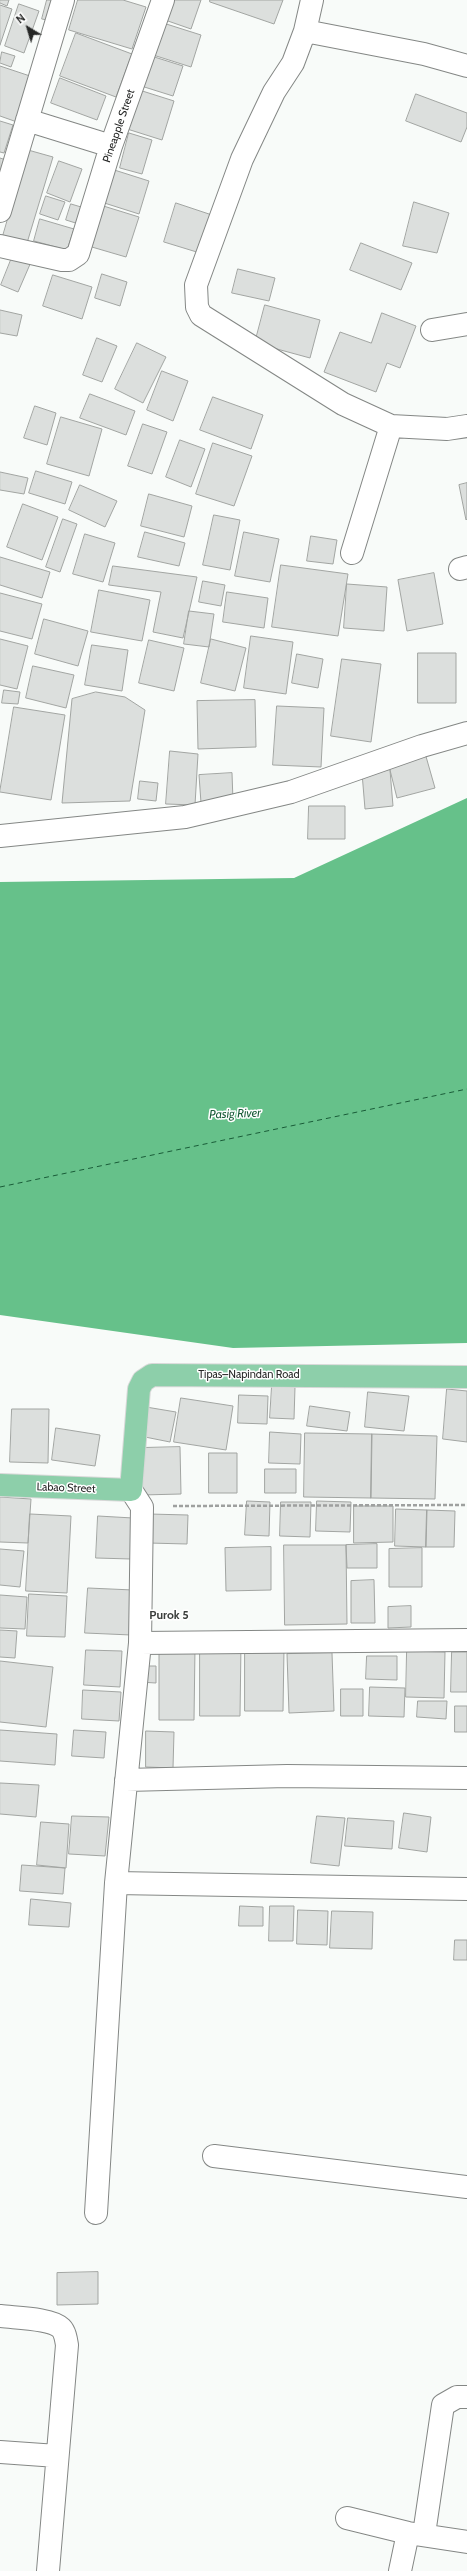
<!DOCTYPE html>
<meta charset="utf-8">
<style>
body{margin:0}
#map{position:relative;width:467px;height:2571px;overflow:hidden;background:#f8fbf9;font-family:Cabin,sans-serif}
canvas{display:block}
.north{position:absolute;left:8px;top:8px;width:40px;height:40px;-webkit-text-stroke:3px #fff;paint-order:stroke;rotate:322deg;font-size:11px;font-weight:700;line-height:16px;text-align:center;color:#262726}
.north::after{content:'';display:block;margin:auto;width:14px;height:18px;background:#262726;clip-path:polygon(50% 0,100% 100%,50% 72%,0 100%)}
</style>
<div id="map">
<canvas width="467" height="2571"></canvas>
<div class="north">N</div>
</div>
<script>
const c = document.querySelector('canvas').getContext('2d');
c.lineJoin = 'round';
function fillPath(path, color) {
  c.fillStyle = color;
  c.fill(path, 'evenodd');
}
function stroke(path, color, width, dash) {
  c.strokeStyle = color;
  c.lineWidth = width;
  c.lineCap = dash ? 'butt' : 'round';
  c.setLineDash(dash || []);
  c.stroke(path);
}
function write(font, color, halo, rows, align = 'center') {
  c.font = font + ' Cabin,sans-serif';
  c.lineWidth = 3;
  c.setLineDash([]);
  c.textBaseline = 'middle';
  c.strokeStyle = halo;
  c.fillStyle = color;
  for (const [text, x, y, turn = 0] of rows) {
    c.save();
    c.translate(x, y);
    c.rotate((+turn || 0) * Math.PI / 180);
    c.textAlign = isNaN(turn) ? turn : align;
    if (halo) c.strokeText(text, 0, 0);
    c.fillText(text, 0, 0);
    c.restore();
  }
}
const water = new Path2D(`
 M467,798V1343L233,1348L0,1315V882L294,878Z`);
const ferry = new Path2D(`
 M0,1187L467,1089`);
const building = new Path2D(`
 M0,0H9L7,6L0,3Z
 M47,0H58L52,21L42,19Z
 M78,0H123L146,7L132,49L69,30Z
 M172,0H201L191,29L165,20Z
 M210,0H283L274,24L210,2Z
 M19,4L39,11L24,53L5,46Z
 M0,5L12,9L0,45Z
 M160,22L201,35L191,67L150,54Z
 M76,33L132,54L116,97L60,76Z
 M2,52L15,56L11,67L0,63Z
 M148,55L183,66L173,96L138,85Z
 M0,66L33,77L17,122L0,116Z
 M60,78L106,96L97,120L51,103Z
 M136,89L174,101L162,140L124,128Z
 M416,94L467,113V127L461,142L406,121Z
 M0,121L13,125L4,153L0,152Z
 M129,133L152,140L142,174L120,168Z
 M28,150L53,157L27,243L3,236Z
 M0,158L6,160L0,179Z
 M59,161L82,169L70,202L47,193Z
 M108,168L149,181L139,214L98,201Z
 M46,196L65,202L58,220L40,214Z
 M414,202L449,213L437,253L403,246Z
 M176,203L212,215L200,253L164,242Z
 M71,204L88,209L82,225L66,220Z
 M97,204L139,217L126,257L85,245Z
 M40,219L74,229L67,250L34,241Z
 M361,243L412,263L401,290L350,270Z
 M13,255L31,262L18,292L1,285Z
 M238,269L275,278L269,301L232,293Z
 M102,274L127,282L120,306L95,298Z
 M53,275L92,287L82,319L43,306Z
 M265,305L320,320L310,358L255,343Z
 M0,310L22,315L17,336L0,333Z
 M382,313L416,326L400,368L387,363L376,392L324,372L340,332L371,343Z
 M97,338L117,346L102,382L83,375Z
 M137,343L166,357L143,403L115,389Z
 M162,371L188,381L173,421L147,410Z
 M90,394L135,411L126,435L80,418Z
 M213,397L263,415L251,449L200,430Z
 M35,406L56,413L47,445L24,438Z
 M61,417L102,429L89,476L47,464Z
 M143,424L167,432L152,474L128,466Z
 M180,440L205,449L191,487L166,477Z
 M213,443L252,456L234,506L196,494Z
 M36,471L72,482L65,504L29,493Z
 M0,472L28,478L24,494L0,490Z
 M467,483V519L466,520L459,485Z
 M80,485L117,501L105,527L69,510Z
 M149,494L192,506L184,537L141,526Z
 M23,504L58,517L42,560L7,547Z
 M214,515L240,520L230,570L203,565Z
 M63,519L77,524L60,572L46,567Z
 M145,532L185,543L179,566L138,557Z
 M244,532L279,539L270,582L235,576Z
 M85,534L115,543L103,582L73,574Z
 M311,536L337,540L333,564L307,561Z
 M0,557L50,572L42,598L0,585Z
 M281,565L348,574L338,636L272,627Z
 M113,566L197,577L183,638L153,632L161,592L109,585Z
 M434,573L443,624L407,631L398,580Z
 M203,581L225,585L221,606L199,602Z
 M347,584L387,587L384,631L344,628Z
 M99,590L150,600L142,641L91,632Z
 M227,592L268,598L264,628L223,622Z
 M0,593L42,604L32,639L0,631Z
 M189,611L214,614L209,647L184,644Z
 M44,619L88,631L78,666L35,654Z
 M251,636L293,642L286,694L244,688Z
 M0,639L28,646L17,689L0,685Z
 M211,639L246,648L235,691L201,683Z
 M149,640L184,648L174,691L139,683Z
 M92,645L128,650L122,691L85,685Z
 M418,653H456V703H418Z
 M297,654L323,659L318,688L292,683Z
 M342,659L381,664L371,742L331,736Z
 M33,666L74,675L66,708L26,698Z
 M4,690L20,692L18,704L2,703Z
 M96,692L125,697L145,710L130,801L62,803L72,699Z
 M255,700L256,747L198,749L197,701Z
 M277,706L324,708L321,767L273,765Z
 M14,707L65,715L51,800L0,792Z
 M170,751L198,754L195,805L166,804Z
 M425,753L435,788L397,798L388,762Z
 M390,770L393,806L365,809L362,773Z
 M232,773L233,801L201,803L199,775Z
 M140,781L158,783L156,801L138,799Z
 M309,806H345V839H308Z
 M272,1386L295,1387L294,1419L270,1418Z
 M447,1389L467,1391V1442L443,1439Z
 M368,1392L409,1396L404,1431L365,1427Z
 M239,1395L268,1396L267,1424L238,1423Z
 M181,1398L233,1406L226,1450L174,1442Z
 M310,1406L350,1412L347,1431L307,1426Z
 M146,1407L176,1412L170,1442L140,1436Z
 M12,1409H49L48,1463L10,1462Z
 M56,1428L100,1435L95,1466L52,1460Z
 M270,1432L301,1434L300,1464L269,1463Z
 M305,1433L372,1434L371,1498L304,1497Z
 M372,1434L437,1436L435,1499L371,1498Z
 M180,1447L181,1494L142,1495L141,1448Z
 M209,1453H237V1493H209Z
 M265,1469H296V1493H265Z
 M0,1497L31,1499L28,1543L0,1542Z
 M247,1501L270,1502L269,1536L245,1535Z
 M317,1501L351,1502L350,1532L316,1531Z
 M281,1502H311L310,1537L280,1536Z
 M354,1506H393V1542L354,1543Z
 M396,1509L427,1510L426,1547L395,1546Z
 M427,1510L455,1511L454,1547H426Z
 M30,1514L71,1516L67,1593L26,1591Z
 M149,1514L188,1515L187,1544L148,1543Z
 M98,1516L133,1518L131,1559L96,1558Z
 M377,1544V1568H347L346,1545Z
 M284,1545H346L347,1624L285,1625Z
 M271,1547V1590L226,1591L225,1548Z
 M422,1548V1587H389V1549Z
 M0,1549L24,1551L20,1587L0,1585Z
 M374,1580L375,1623H351V1581Z
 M88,1588L133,1590L131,1635L85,1633Z
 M29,1594L67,1596L65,1637L27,1636Z
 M0,1595L27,1597L25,1629L0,1628Z
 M411,1606V1627L388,1628V1607Z
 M0,1630L17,1631L15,1658L0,1657Z
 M200,1644H241L240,1716H200Z
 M195,1648L194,1720H159V1649Z
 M245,1648L284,1649L283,1711H245Z
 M86,1650L122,1651L120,1687L84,1685Z
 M407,1651L445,1652L444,1698L406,1697Z
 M452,1652H467V1692H451Z
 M332,1653L334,1711L289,1713L287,1654Z
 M367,1656H397V1680L366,1679Z
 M0,1661L53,1667L46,1727L0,1722Z
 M139,1666H156V1683L139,1682Z
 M370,1687L405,1688L404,1717L369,1716Z
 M341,1689H363V1716H341Z
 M83,1690L121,1692L119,1721L82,1719Z
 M418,1701H447L446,1719L417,1717Z
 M455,1706H467V1732H455Z
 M0,1730L57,1734L55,1765L0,1761Z
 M74,1730L106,1732L104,1758L72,1756Z
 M146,1731L174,1732L173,1768L146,1767Z
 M0,1783L39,1785L36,1817L0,1814Z
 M404,1813L431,1817L427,1852L399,1848Z
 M72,1816L109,1817L105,1856L69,1854Z
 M317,1816L345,1818L339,1866L311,1863Z
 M348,1818L394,1821L392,1849L345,1846Z
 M41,1822L69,1824L66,1868L37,1865Z
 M22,1865L65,1868L63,1894L20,1891Z
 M31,1899L71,1903L69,1927L29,1925Z
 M240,1906L263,1907V1926H239Z
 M270,1906H294L293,1941H269Z
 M298,1910L328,1911L327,1945L297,1944Z
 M332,1911L373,1912L372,1949L330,1948Z
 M455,1940H467V1960H454Z
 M98,2272V2304L57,2305V2273Z`);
const path = new Path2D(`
 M173,1506L467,1505`);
const minor = new Path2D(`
 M305,31L312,0
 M467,66L424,54L305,31L293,63L274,92L242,159L196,285L197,307L201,315L343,404L391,426L447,429L467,426
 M27,120L111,146
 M0,211L63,0
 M0,246L62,260H69L78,254L111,146L163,0
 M432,330L467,324
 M352,553L391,426
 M460,569L467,567
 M0,836L185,817L291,792L422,746L467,733
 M140,1643L467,1640
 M126,1780L287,1776L467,1778
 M116,1883L467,1889
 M214,2156L467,2187
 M96,2213L116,1883L140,1643L142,1507L131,1490
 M0,2316C14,2318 51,2318 61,2328C65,2332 66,2339 67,2345L48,2571
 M0,2452L57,2456
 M347,2518L408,2533L467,2542
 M424,2534L443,2405L457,2397H467
 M400,2571L408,2533`);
const major = new Path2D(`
 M0,1485L131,1490L139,1389L143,1381L152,1375L467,1377`);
const streetNames = [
 ["Pineapple Street",119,126,-71],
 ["Tipas–Napindan Road",249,1375],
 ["Labao Street",66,1488,2]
];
const waterNames = [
 ["Pasig River",235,1114,-2]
];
const neighbourhoodNames = [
 ["Purok 5",169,1615]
];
fillPath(water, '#66c18a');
stroke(ferry, '#195c38', 1, [5, 4]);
fillPath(building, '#dcdfdd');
stroke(building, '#a2a5a2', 1);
stroke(minor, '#848785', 24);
stroke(major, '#d8d8d8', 24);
stroke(path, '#9ea09f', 2.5, [4, 2]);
stroke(minor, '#fff', 22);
stroke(major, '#8dcfaa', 22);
write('11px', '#262726', '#fff', streetNames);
write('italic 12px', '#195c38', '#fff', waterNames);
write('bold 12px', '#3b3e3c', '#fff', neighbourhoodNames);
</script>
